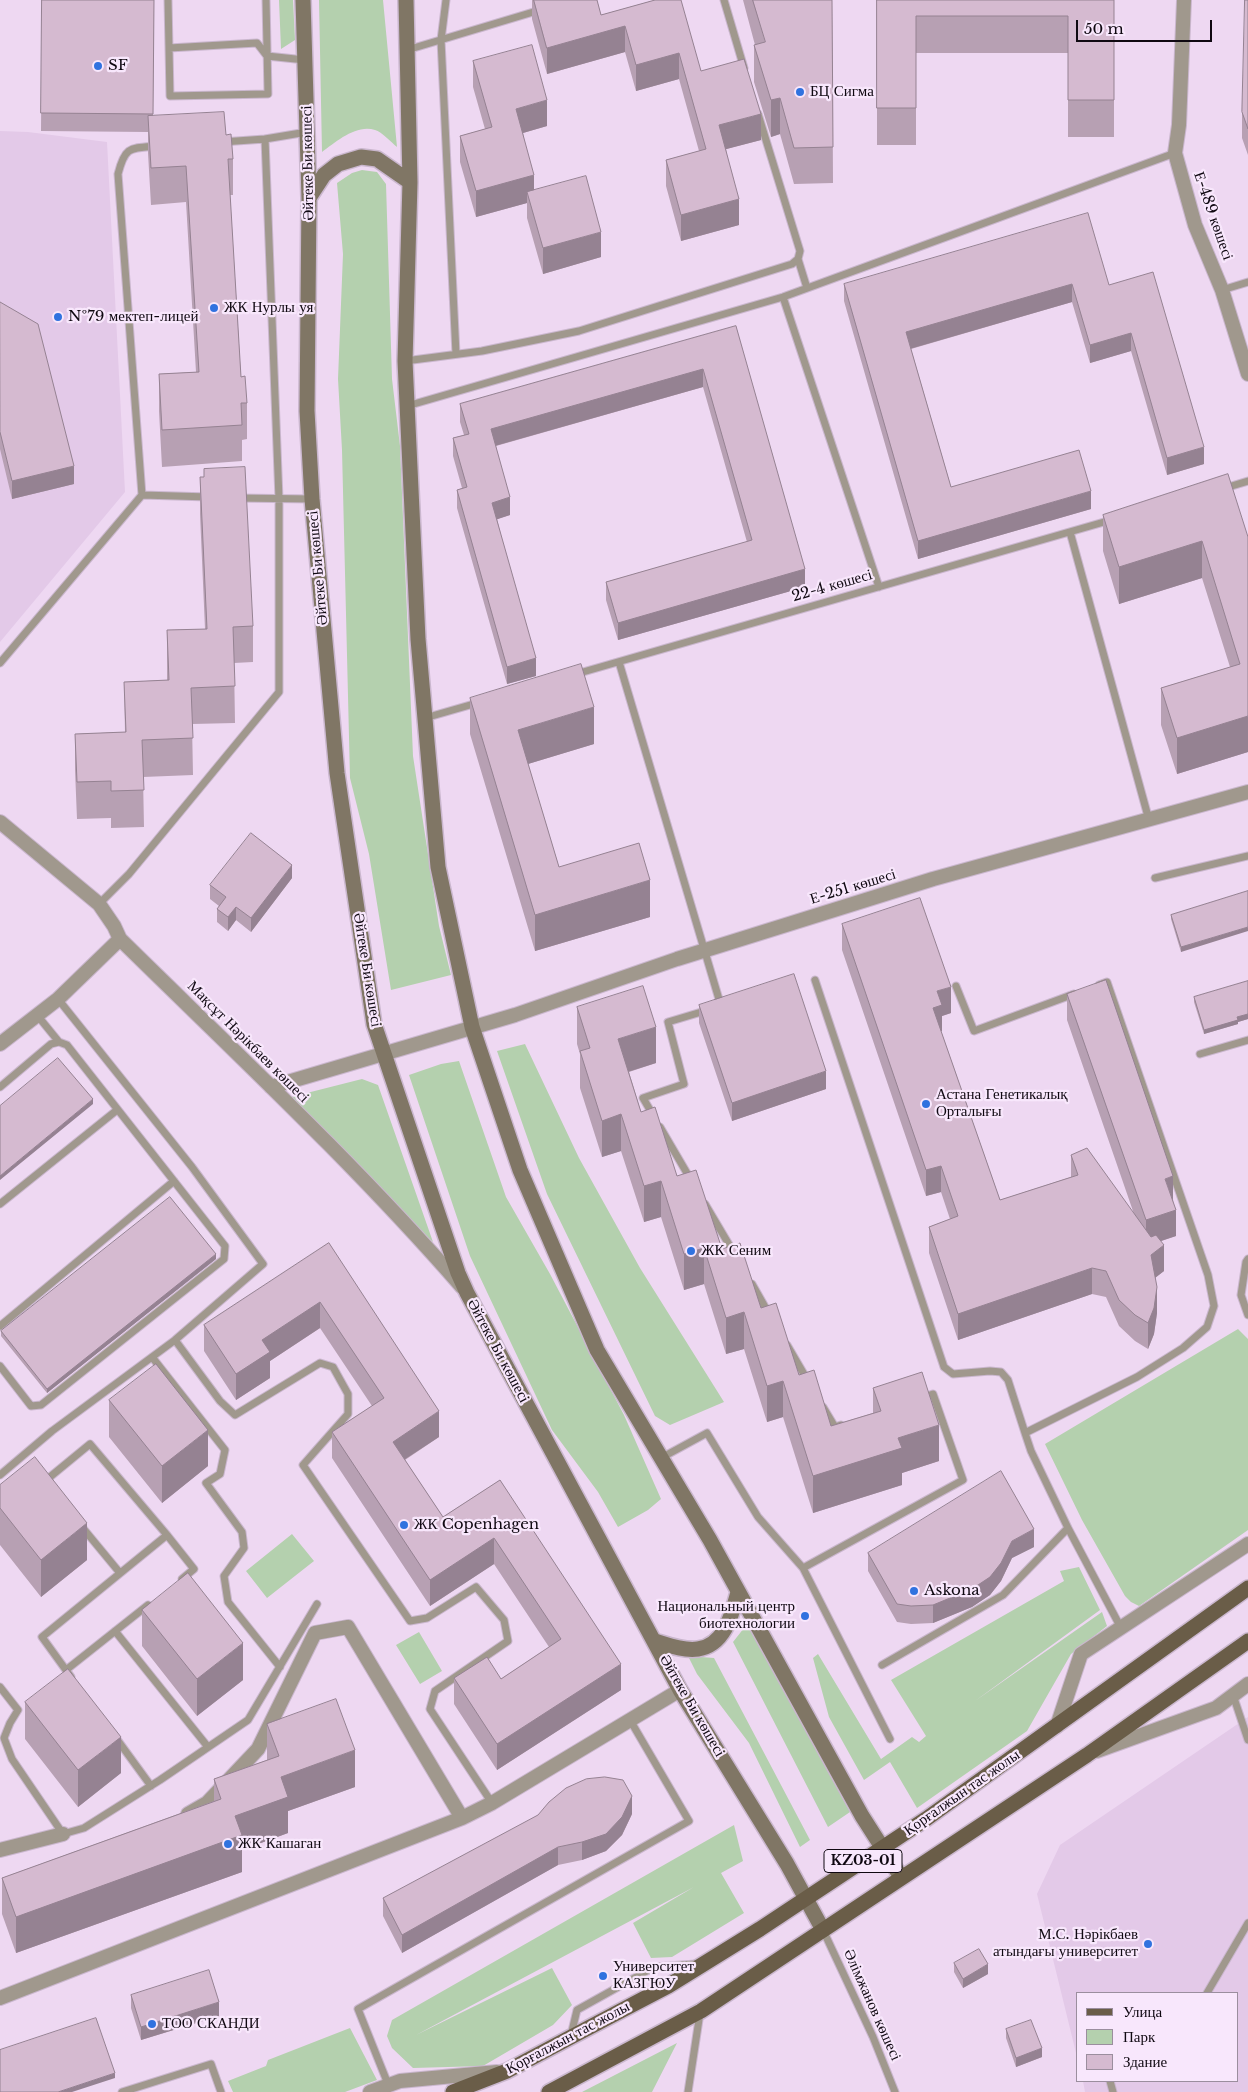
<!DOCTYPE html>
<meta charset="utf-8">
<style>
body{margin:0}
#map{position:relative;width:1248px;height:2092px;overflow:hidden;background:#eed8f2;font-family:"Libre Baskerville",serif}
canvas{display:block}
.legend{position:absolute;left:1076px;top:1992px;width:162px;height:90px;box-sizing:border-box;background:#f8e7fc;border:1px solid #9b8e9e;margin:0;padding:6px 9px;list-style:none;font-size:15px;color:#0f0811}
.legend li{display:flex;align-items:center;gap:10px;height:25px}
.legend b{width:25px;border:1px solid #9b8e9e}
.scale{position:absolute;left:1076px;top:20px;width:136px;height:22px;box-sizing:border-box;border:2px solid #0f0811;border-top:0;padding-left:6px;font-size:15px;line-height:18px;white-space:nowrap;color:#0f0811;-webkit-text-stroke:4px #f8e7fc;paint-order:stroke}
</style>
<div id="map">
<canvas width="1248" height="2092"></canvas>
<ul class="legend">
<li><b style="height:6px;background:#6a5d48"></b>Улица</li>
<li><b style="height:14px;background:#b4d0ae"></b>Парк</li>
<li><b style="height:14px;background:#d5bad0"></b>Здание</li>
</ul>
<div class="scale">50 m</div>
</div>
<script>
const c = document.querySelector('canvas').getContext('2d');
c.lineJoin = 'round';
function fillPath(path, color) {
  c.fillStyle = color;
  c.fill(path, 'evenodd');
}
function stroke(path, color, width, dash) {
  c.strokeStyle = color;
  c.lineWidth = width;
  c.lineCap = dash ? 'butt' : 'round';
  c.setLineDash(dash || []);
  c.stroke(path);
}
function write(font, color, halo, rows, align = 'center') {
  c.font = font + ' "Libre Baskerville",serif';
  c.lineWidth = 4.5;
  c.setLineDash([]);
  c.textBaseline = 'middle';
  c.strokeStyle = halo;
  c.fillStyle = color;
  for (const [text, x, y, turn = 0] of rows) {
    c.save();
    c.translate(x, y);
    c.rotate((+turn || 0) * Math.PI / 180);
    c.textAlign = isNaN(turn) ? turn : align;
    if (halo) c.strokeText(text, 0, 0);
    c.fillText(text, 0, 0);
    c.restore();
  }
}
const built = new Path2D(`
 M0,131L28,132L107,142L125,492L0,642Z
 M1248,1717V2092H1085L1083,2081H1237V1993H1077V2057L1037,1894L1060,1845Z`);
const green = new Path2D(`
 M279,0H293L295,40L281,49Z
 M319,0H383L397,147C391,142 382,132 375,130C356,124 336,142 322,152Z
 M362,170L377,172L386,184L392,379L400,446L413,756L439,926L451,975L391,990L369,854L350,778L342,450L338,379L343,254L337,183L352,173Z
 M525,1044L579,1158L640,1268L724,1402L670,1425L655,1416L547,1194L497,1051Z
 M459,1061L506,1197L550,1274L624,1415L661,1499L648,1510L618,1527L598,1492L552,1430L470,1256L409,1075L441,1064Z
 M362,1079L378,1085L433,1242L412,1224L291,1097Z
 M1238,1329L1248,1339V1530L1139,1606L1131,1602L1125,1596L1082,1520L1045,1444Z
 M292,1534L314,1561L267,1598L246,1571Z
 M1079,1567L1100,1610L975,1701L1102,1612L1107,1626L1071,1654L1027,1731L917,1808L890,1762L864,1780L829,1717L813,1658L818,1654L881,1759L912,1737L919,1742L926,1736L891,1680L1064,1581L1060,1571Z
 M746,1620L850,1812L828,1827L733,1642L744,1628Z
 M419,1632L442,1671L420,1684L396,1645Z
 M688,1656L714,1658L810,1840L800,1847L749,1743L697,1674Z
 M734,1825L743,1861L721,1873L744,1913L672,1957L651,1958L633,1923L694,1887L416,2035L552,1968L572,2005L553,2025L483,2066L413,2068L392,2048L387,2036L392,2020Z
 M350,2028L377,2080L345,2092H233L228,2081L266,2066L268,2060Z
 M677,2043L652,2092H582Z`);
const lane = new Path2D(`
 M168,0L170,96L268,94L266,0
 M446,0L441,40L456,354
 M724,0L744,68
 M169,48L257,43L267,56L305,60
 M407,50L540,10
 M265,139L307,132
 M798,259L807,288
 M1222,290L1248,282
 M783,297L879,587
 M405,361L482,351L579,331L792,264L798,259L800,251L758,114
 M407,406L783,297L1175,153
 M1225,488L1248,481
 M142,495L209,497
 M237,498L312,499
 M1070,532L1149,820
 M619,662L721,1006
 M0,663L142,495L118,174C125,146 130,148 157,146
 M576,674L1111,520
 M425,718L477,703
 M1155,878L1248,856
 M99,904L129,874L279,692V499L265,139L222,142
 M815,980L944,1367L953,1374L990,1371L1001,1372L1008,1380L1025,1433
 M1099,985L1107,982L1208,1275L1214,1306L1207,1327L1183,1348L1137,1377L1025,1433L1031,1451L1068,1528L1120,1626
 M956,986L974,1031L1074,994
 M1200,1054L1248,1040
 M0,1087L51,1044L59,1042
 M653,1115L643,1098L684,1084L668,1022L708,1010
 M660,1127L691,1180
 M0,1204L117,1110
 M705,1204L734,1253
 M1248,1259L1246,1262L1241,1295L1248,1315
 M752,1284L769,1314
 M0,1326L174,1181
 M175,1340L220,1401L235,1415L320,1363L333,1367L348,1394V1414L303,1465L410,1621L427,1618L476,1587L504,1620L508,1641L435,1691L430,1709L492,1803
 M787,1345L808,1381
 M152,1357L225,1450L220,1474L206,1483L242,1532L244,1548L224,1576L228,1602L280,1667
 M0,1366L31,1406L41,1405L224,1259L225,1246L67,1045L59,1042L37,1015
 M823,1407L835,1427L841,1425
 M661,1458L707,1433L758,1517L803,1568L963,1480L933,1394L922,1398
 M0,1475L52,1431L175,1340L263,1264L192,1167L58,999
 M48,1483L45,1481L90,1444L167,1535L42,1637L71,1677
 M82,1527L120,1573
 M167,1535L194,1569L182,1579
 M803,1568L890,1739
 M115,1631L208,1747
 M882,1665L1003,1595L1068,1528
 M66,1670L148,1605
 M0,1687L18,1710L10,1723L4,1738L12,1759L63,1834L84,1828L160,1780L248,1720L317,1604
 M1233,1695L1248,1740
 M116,1738L151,1786
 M823,1930L873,2037L895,2092
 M1207,1993L1248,1923
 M571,2035L577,2010L654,1967L696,1964
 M1110,2081L1113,2092
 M388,2084L358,2009L689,1821L630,1720
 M122,2092L211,2064L221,2092
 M688,2092L700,2013`);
const street = new Path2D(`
 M1184,0L1179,125L1175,153L1195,225L1222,290L1248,374
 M0,822L99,904L114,926L120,939C236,1053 355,1164 462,1287
 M0,1044L58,999L120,939
 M271,1087L515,1015L677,959L933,879L1248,792
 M1057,1726L1081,1654L1248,1544
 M1097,1751L1216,1708L1248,1684
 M188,1814L207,1803L258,1749L315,1633L348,1627L462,1818
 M0,1850L63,1834
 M0,1998L462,1818L492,1803L680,1690
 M370,2092L400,2081L497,2072`);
const secondary = new Path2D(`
 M303,0L309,198L307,411L312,499L337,773L374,1024L458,1273L467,1293L680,1690L787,1864L823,1930
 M406,0L410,182L405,361L418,639L438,867L472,1027L520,1170L597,1350L710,1540L862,1816L901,1877
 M309,198L324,175L338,164L361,157L377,159L410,182
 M655,1641C668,1645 684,1651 698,1649C725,1645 732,1614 738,1592`);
const primary = new Path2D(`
 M453,2092L507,2071L571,2037L668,1986L760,1929L926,1819L1248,1588
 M549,2092L701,2011L1087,1755L1248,1641`);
const wall = new Path2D(`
 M42,0H154L153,116L226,135L233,159V195H230L241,377L247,403V439L242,440V461L162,467L159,411V374L196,372L186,202L151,205L148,153V132L41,131Z
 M532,0H597L601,15L655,0L701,71L761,140L726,149L739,225L681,241L666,186V160L699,151L679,79L636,91L625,52L547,74L532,19Z
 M743,0H832L833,183L794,184L780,134L771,137L754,82V45H755Z
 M877,0H1114V137H1068V53H916V145H877Z
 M1248,0V155L1242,138V112Z
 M473,61L547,126L523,133L534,190L601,257L543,274L527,218V203L476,217L460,162V136L485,129L473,87Z
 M844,284L1109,285L1204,464L1167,475L1131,351L1090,363L1072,302L911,349L951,487L1091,509L918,559L844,301Z
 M0,302L74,484L12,499L0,449Z
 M736,326L805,587L618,640L606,600V582L747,542L703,387L496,446L510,515L497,519L536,676L507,684L457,508V490L462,488L453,456V438L464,435L460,422V404Z
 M204,469L253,626V662L234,663L235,723L192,724L193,775L143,777L144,827L111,828V818L77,819L75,770V734L125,732L124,682L167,680V630L205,629L200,514V477H204Z
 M1228,474L1248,752L1177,774L1161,725V688L1230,667L1202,578L1119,604L1103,551V515Z
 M470,698L594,744L528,764L559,867L650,917L535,951L470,734Z
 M292,878L251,932L236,920L228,931L217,922V909L219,906L210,899V885Z
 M1248,891L1181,952L1171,919V915Z
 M842,924L951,1013L942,1016V1031H941L1000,1200L1071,1177V1155L1134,1214L1067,1020V994L1173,1199L1176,1236L1161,1241L1164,1271L1155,1278L1157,1313L1154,1334L1148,1349L1135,1341L1119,1326L1106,1297L1092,1294L958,1340L929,1253V1227L950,1219L941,1192L926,1196L842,950Z
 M1248,981V1019L1238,1022V1024L1204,1034L1194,1002V997Z
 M699,1005L826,1089L732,1121L699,1023Z
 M577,1007L656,1063L629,1072L641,1112L677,1176L722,1249L761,1308L799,1375L831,1426L873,1413V1388L939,1461L902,1473V1485L813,1513L783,1417L767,1422L744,1349L726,1354L704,1284L684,1290L661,1217L644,1222L621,1151L602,1157L580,1088V1054L577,1044Z
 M329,1243L439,1437L405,1460L443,1517L500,1480L621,1690L497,1770L454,1704V1678L501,1679L549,1647L494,1564L430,1606L332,1458V1432L372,1406L320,1328L270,1361V1378L236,1400L204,1351V1325Z
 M216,1259L47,1393L1,1336V1331Z
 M109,1400L208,1466L162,1503L109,1437Z
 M0,1485L87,1560L41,1597L0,1545Z
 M1034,1547L1012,1558L1001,1581L990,1595L972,1607L933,1623L911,1624L897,1622L868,1571V1553Z
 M142,1610L243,1680L197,1716L142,1646Z
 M25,1702L121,1773L78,1807L25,1739Z
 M267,1724L355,1787L288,1811V1833L242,1850V1872L16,1953L2,1914V1878L214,1801V1779L267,1760Z
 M632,1814L622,1835L606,1851L582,1860L558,1865L402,1953L383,1916V1898Z
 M954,1963L988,1974L963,1988L954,1972Z
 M131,1995L219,2016L141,2040L131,2008Z
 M1006,2029L1042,2057L1016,2067L1006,2038Z`);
const shadedWall = new Path2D(`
 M625,26V52L547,74V48Z
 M679,53V79L636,91V65Z
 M780,98V134L771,137V100Z
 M547,100V126L516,135V109Z
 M761,114V140L719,151V125Z
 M534,175V201L527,192V203L476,217V191Z
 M739,199V225L681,241V215Z
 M601,232V257L543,274V248Z
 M1072,284V302L906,350V332Z
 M1131,333V351L1090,363V345Z
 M703,369V387L491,447V429Z
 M1204,447V464L1167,475V458Z
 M74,466V484L12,499V481Z
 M1091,491V509L918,559V541Z
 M510,497V515L492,521V503Z
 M1202,541V578L1119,604V567Z
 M805,569V587L618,640V623Z
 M536,658V676L507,684V667Z
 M594,707V744L518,767V730Z
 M1248,716V752L1177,774V738Z
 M292,865V878L251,932V918Z
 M650,880V917L535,951V915Z
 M236,907V920L228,931V917Z
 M1248,927V931L1181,952V947Z
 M951,987V1013L942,1016V1031L933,1034V1008L937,991Z
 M1248,1014V1019L1238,1022V1024L1204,1034V1030L1237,1017Z
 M656,1027V1063L618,1075V1039Z
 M826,1071V1089L732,1121V1103Z
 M93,1099V1104L0,1180V1176Z
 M621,1114V1151L602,1157V1121Z
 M941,1166V1192L926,1196V1170Z
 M1173,1176V1202L1165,1179Z
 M661,1181V1217L644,1222V1186Z
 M1176,1210V1236L1146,1246V1220Z
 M1164,1245V1271L1151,1281V1255Z
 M704,1248V1284L684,1290V1254Z
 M216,1254V1259L47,1393V1389Z
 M1092,1268V1294L958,1340V1314Z
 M1157,1287V1313L1154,1334L1148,1349V1323Z
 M320,1302V1328L270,1361V1378L236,1400V1374L262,1340Z
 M744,1312V1349L726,1354V1318Z
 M783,1381V1417L767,1422V1386Z
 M439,1411V1437L393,1467V1442Z
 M939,1425V1461L902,1473V1485L813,1513V1476L898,1438Z
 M208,1430V1466L162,1503V1466Z
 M87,1523V1560L41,1597V1560Z
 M1034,1529V1547L1012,1558L1001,1581L990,1595L972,1607L933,1623V1605L1012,1541Z
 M494,1538V1564L430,1606V1580Z
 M243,1643V1680L197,1716V1679Z
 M621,1664V1690L497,1770V1744Z
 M121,1737V1773L78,1807V1770Z
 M355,1750V1787L288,1811V1833L242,1850V1872L16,1953V1917L235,1816L281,1777Z
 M632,1796V1814L622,1835L606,1851L582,1860V1842Z
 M558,1847V1865L402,1953V1935Z
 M988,1964V1974L963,1988V1979Z
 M219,2002V2016L141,2040V2027Z
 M1042,2048V2057L1016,2067V2058Z
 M115,2073V2078L72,2092H58Z`);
const building = new Path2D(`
 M42,0H154L153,114L41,113Z
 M534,0H597L601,15L655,0H681L701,71L744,59L761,114L719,125L739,199L681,215L666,160L706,149L679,53L636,65L625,26L547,48Z
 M753,0H832L833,147L794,148L780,98L771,100L754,45L765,42Z
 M877,0H1114V100H1068V16H916V108H877Z
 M1245,0H1248V129L1242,112Z
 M532,45L547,100L516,109L534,175L476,191L460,136L492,127L473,61Z
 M224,112L226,135L231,134L233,159H228L241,377L245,376L247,403H241L242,425L162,430L159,374L199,372L186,166L151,168L148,116Z
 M586,176L601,232L543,248L527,192Z
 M1088,213L1109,285L1153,272L1204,447L1167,458L1131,333L1090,345L1072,284L906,332L951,487L1079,450L1091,491L918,541L844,284Z
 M0,302L38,324L74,466L12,481L0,432Z
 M736,326L805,569L618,623L606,582L752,540L703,369L491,429L510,497L492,503L536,658L507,667L457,490L467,487L453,438L469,434L460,404Z
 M245,467L253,626L233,627L235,686L191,688L193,738L142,740L144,790L111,791V781L77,782L75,734L126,732L124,682L169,680L167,630L207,629L200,477H204V469Z
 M1228,474L1248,537V716L1177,738L1161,688L1240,664L1202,541L1119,567L1103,515Z
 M581,664L594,707L518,730L559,867L639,843L650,880L535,915L470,698Z
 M251,833L292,865L251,918L236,907L228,917L217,909L226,897L210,885Z
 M1248,891V927L1181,947L1171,915Z
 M920,898L951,987L937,991L942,1005L933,1008L1000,1200L1078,1175L1071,1155L1087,1148L1151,1237L1156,1235L1164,1245L1151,1255L1157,1287L1154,1308L1148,1323L1135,1315L1119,1300L1106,1271L1092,1268L958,1314L929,1227L958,1216L941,1166L926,1170L842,924Z
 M794,974L826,1071L732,1103L699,1005Z
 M1106,980L1173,1176L1165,1179L1176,1210L1146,1220L1067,994Z
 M1248,981V1014L1237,1017L1238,1020L1204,1030L1194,997Z
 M643,986L656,1027L618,1039L641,1112L655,1107L677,1176L696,1170L722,1249L740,1243L761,1308L776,1303L799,1375L814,1370L831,1426L881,1411L873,1388L922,1372L939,1425L898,1438L902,1448L813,1476L783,1381L767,1386L744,1312L726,1318L704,1248L684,1254L661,1181L644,1186L621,1114L602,1121L580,1051L590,1048L577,1007Z
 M58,1058L93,1099L0,1176V1106Z
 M170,1197L216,1254L47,1389L1,1331Z
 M329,1243L439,1411L393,1442L443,1517L500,1480L621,1664L497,1744L454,1678L487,1657L501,1679L561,1639L494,1538L430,1580L332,1432L384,1398L320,1302L262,1340L270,1352L236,1374L204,1325Z
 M156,1364L208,1430L162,1466L109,1400Z
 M35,1457L87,1523L41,1560L0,1508V1485Z
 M1001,1471L1034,1529L1012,1541L1001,1563L990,1577L972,1589L933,1605L911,1606L897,1604L868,1553Z
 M188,1573L243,1643L197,1679L142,1610Z
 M68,1669L121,1737L78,1770L25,1702Z
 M336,1699L355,1750L281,1777L288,1797L235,1816L242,1835L16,1917L2,1878L221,1799L214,1779L279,1756L267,1724Z
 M605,1777L623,1780L632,1796L622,1817L606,1834L582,1842L558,1847L402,1935L383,1898L538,1815L549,1802L566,1788L586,1779Z
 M979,1949L988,1964L963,1979L954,1963Z
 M209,1970L219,2002L141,2027L131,1995Z
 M96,2018L115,2073L58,2092H0V2050Z
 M1031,2020L1042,2048L1016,2058L1006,2029Z`);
const markers = [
 [98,66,5,"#3072df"],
 [800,92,5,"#3072df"],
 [214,308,5,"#3072df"],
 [58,317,5,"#3072df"],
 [926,1104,5,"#3072df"],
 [691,1251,5,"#3072df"],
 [404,1525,5,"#3072df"],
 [914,1591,5,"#3072df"],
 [805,1616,5,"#3072df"],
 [228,1844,5,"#3072df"],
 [1148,1944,5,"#3072df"],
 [603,1976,5,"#3072df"],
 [152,2024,5,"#3072df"]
];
const shields = [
 [863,1861,78]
];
const shieldNames = [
 ["KZ03-01",863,1861]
];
const poiNames = [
 ["SF",108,66],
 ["БЦ Сигма",810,92],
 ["ЖК Нурлы уя",224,308],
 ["№79 мектеп-лицей",68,317],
 ["Астана Генетикалық",936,1095],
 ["Орталығы",936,1112],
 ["ЖК Сеним",701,1251],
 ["ЖК Copenhagen",414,1525],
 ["Askona",924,1591],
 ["Национальный центр",795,1607,"right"],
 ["биотехнологии",795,1624,"right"],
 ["ЖК Кашаган",238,1844],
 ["М.С. Нәрікбаев",1138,1935,"right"],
 ["атындағы университет",1138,1952,"right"],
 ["Университет",613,1967],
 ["КАЗГЮУ",613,1984],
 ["ТОО СКАНДИ",162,2024]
];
const streetNames = [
 ["Әйтеке Би көшесі",308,163,-91],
 ["Е-489 көшесі",1213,216,71],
 ["Әйтеке Би көшесі",318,568,-95],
 ["22-4 көшесі",832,586,-16],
 ["Е-251 көшесі",853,887,-17],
 ["Әйтеке Би көшесі",367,970,81],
 ["Мақсұт Нәрікбаев көшесі",248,1042,45],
 ["Әйтеке Би көшесі",498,1351,62],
 ["Әйтеке Би көшесі",692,1706,60],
 ["Қорғалжын тас жолы",962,1793,-35],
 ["Әлімжанов көшесі",872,2005,66],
 ["Қорғалжын тас жолы",568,2038,-28]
];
fillPath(built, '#e3c9e8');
fillPath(green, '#b4d0ae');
stroke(lane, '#cab7ce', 9);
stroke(street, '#cab7ce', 16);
stroke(secondary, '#cab7ce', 18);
stroke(primary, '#cab7ce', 18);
stroke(lane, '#a0988d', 7);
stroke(street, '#a0988d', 14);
stroke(secondary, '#807665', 15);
stroke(primary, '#6a5d48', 15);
fillPath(wall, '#b7a0b3');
fillPath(shadedWall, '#958292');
fillPath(building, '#d5bad0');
stroke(building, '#958292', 1);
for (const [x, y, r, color] of markers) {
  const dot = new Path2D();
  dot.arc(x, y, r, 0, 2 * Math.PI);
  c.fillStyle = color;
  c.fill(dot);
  stroke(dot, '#f8e7fc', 2);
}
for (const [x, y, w] of shields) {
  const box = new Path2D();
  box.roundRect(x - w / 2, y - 11.5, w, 23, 4);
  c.fillStyle = '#f8e7fc';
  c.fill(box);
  stroke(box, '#0f0811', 1);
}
write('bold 14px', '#0f0811', null, shieldNames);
write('15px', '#0f0811', '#f8e7fc', poiNames, 'left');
write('15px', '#0f0811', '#f8e7fc', streetNames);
</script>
